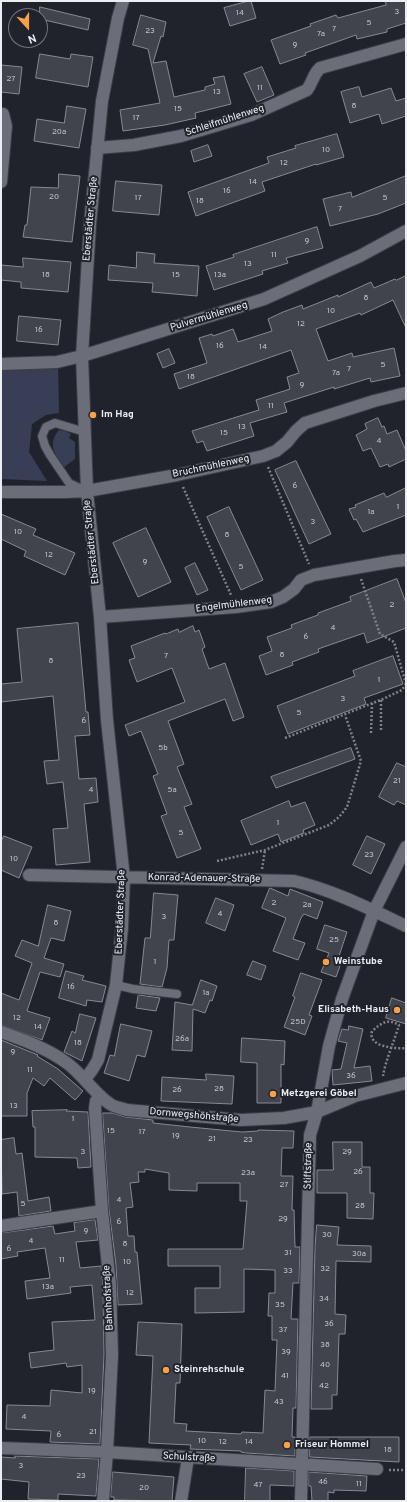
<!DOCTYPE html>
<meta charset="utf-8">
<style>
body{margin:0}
#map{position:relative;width:407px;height:1502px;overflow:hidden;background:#21232c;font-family:Overpass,sans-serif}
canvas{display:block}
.frame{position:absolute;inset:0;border:2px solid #eceef3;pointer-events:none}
.north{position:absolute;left:8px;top:8px;width:40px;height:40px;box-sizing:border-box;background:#21232c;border:1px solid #72747c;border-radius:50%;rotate:159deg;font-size:11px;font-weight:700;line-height:16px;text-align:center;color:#eceef3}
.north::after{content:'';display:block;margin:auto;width:14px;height:18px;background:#f8a14a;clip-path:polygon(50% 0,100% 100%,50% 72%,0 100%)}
</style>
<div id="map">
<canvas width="407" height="1502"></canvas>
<div class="frame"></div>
<div class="north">N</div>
</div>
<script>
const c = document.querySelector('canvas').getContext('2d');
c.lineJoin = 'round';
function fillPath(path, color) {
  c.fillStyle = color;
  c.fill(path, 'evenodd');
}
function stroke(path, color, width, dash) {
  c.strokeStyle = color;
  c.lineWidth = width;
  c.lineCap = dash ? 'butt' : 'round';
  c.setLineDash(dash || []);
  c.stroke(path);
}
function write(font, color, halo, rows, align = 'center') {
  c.font = font + ' Overpass,sans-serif';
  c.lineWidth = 4;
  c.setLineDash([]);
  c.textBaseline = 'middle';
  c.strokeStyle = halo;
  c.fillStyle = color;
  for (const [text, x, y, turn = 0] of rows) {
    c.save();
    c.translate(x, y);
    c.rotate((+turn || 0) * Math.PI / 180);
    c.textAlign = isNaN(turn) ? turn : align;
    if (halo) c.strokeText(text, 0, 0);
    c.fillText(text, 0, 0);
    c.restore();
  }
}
const green = new Path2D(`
 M58,367L59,413L46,415L32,424L29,452L47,481L1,479V368Z
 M59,430L65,431L71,434L69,438L75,442V459L64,467C55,454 47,444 59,430Z`);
const building = new Path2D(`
 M249,1H251L256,18L230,26L224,8Z
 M385,1H406V23L387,29V32L357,39L356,35L305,53L306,55L280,64L271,40L311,26L310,24L336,15L338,18L386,5Z
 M40,7L90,19L88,30L40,19Z
 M141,15L166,22L163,37L161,36L153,63L166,61L174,97L205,90V87L215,84L213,78L224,76L231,104L195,113L196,118L165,125L123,131L120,110L160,103L148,49L133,45Z
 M40,54L70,59L71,54L93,57L88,87L36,78Z
 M1,65L22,67L19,94L1,92Z
 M262,67L274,95L257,102L244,74Z
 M359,87L362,97L391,88L396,101L406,98V116L382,124L379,114L350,123L341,92Z
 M67,106L86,109L79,148L34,141L37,119L64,123Z
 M337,134L344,157L316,165V164L262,182L265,191L196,216L188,192L269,163L267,157L296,148L295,146Z
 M208,145L212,156L194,162L191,151Z
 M59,174L80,176L72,242L23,237L25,225H27L31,187L58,188Z
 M406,176V203L378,214L330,226L323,199L351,192L352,197Z
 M116,181L162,185L159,215L113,211Z
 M317,227L323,248L286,258L288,263L262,271L263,274L214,290L206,266L234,257L233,255Z
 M137,252L155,254L154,263L199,266L197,296L152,292L153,283L108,280L109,265L136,268Z
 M23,258L71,262L68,292L21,288V282L1,280V265L23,267Z
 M406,276V328L393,300L361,315L360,313L316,329L328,361L352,353L353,357L394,348L400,376L371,382L370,378L334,389V387L284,403L287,412L250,423L254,436L207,451L203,441L197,443L192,431L259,410L256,400L290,389L287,377L299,373L291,350L179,389L174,374L207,363L199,338L212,334L213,336L233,329L238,342L272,331L268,319L283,312L302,305L303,309L338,295V297L371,282L374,288L395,279L396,280Z
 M19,316L61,320L58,345L17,341Z
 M169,349L175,363L163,368L157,354Z
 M378,418L382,427L384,426L387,434L397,430L406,451V459L389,467L388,464L380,467L371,448L363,451L356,435L367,429L365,424Z
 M296,461L331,534L309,544L275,470Z
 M406,488V515L363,532L356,519L354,520L349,509L356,507L355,505L384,493L386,497Z
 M229,507L263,580L241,590L207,517Z
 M1,514L36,529L33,535L75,553L65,575L24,556L26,551L1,539Z
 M146,528L171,582L138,597L113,543Z
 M195,563L208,590L197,595L185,568Z
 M397,579L406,603V628L367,643L364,633L318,649L319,652L292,662L293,665L266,675L259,656L272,651L267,637L292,628L291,625L318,615V613L351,601L350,597Z
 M78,623L86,712H88L90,735L75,736L79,779L96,778L98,802L84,804L90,862L56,865L53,829L68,828L63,782L47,784L44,761L59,760L53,696L1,702V684L22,682L17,629Z
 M193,626L195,632L199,630L205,647L202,649L209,669L225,663L244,717L233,721L225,699L168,721L184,764L177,767L192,804L184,807L201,849L177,858L161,816L167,814L153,776L158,774L141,731L129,736L125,725L185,702L172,668L137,682L129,660L135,658L131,646L165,633L166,634L178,629L179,632Z
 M393,656L403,684L364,698L366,704L288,734L277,706L355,676L353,671Z
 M351,748L355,759L276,788L271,777Z
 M397,763L406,767V805L397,801L394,805L379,797Z
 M289,801L291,807L305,802L315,825L303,830L304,833L281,842L278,834L251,845L241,821Z
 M4,836L32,847L19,878L1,870V842Z
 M367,836L385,844L371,874L353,865Z
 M270,888L288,896L290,889L323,902L317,919L304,914L301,918L293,939L305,943L298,960L273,951L286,918L262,908Z
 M154,893L178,895L174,940H169L167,968L162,987L140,984L145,938H150Z
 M216,898L234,905L225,931L206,923Z
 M48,905L71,911L64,941L51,938L44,958L64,964L60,977L40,972L27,1011L50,1018L42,1040L1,1025V993L19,1000L32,963L15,956L22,940L38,946Z
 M325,925L347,932L336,965L340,966L336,977L321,972L329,953L317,949Z
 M253,961L266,966L261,980L247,975Z
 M66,971L84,976L82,980L106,986L102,1002L87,1000L86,1006L59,998Z
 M301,973L322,980L309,1015L312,1016L305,1035L284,1027L295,997L293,996Z
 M201,980L217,986L212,1001L210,1000L205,1013L193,1009L192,1051L172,1050L175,1002L192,1005Z
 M139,995L160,998L156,1011L136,1008L138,996Z
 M392,998L406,1003V1024L386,1018Z
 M80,1014L96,1018L82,1061L64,1052L72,1031L75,1033Z
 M121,1024L152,1031L145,1057L137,1055L129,1081L104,1073L110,1055L114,1056Z
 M349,1026L363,1029L354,1068L370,1066L372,1081L333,1085L332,1070L341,1069L347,1043L338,1041L342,1029L348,1030Z
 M242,1038L285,1041L284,1065L281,1064V1103H257V1063L241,1062Z
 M1,1040L38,1055L37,1056L58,1069L83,1091L75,1100L50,1078L44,1086L33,1078L27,1093V1116H1Z
 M206,1074L234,1076L232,1104L161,1101L162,1077L206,1080Z
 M67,1110L66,1111L88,1112L91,1167L78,1168L77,1158L35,1157V1127H33L32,1111Z
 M103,1113H112L126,1117L153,1120V1123L190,1127L242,1132L258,1131V1130L294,1131L293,1148H282L281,1176H293L292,1210H294L295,1247H300L299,1283H293L291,1319H298L296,1408H293L292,1437H295V1456L246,1453L241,1452V1451L190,1449L191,1445L149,1443L153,1356L136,1355L138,1322L182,1324L180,1383H176L174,1423L187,1424L186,1431L241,1434L242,1432L263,1433L265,1390L275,1391L277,1340H272V1316H268L269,1293H275V1270L244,1269V1312L195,1313V1288H220V1266H168V1249H243L247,1201H240V1183H197V1191L169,1190V1173L145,1169V1172H138L139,1182L130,1183L133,1207L126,1208L128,1236H134L135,1252H137L142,1304L118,1305L116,1265L109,1210Z
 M14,1138L16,1154L22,1153L28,1201L49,1197L51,1211L19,1216L17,1192L2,1194L1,1140Z
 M333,1142H362V1167H370V1193H374L373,1219L347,1218V1193H317V1170H333Z
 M95,1220L98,1240L76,1242L80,1268L101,1266L103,1285L104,1355L100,1444L50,1442L51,1431L6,1429L7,1405L50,1406L51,1390L82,1393V1365L67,1367L66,1363L31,1368L29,1353L54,1350L52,1322L95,1320L92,1285L70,1287L71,1293L27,1299L25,1281L50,1278L45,1248L17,1252L18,1256L1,1259V1233L53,1226L55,1234L75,1231L74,1223Z
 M317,1225L339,1227L337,1245L371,1246V1262L336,1261L335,1314L346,1315L345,1334H339L337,1395H332V1409H311L315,1248Z
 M310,1437H399V1462L310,1457Z
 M15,1456L99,1459L96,1496L58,1494V1500L28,1499L29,1482L1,1479V1457L15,1458Z
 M246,1468L294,1471V1486L270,1485V1501H245Z
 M113,1472L174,1477L172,1501L114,1500V1497H111Z
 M309,1472L367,1476L366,1491L334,1490V1493L328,1492V1501H312L311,1486H309Z`);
const path = new Path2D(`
 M268,467L309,564
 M183,487L231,595
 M361,579L380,634L394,642L406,684
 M381,730V699
 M371,733L372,703
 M285,738L383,699L402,690L406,684
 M217,861L265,850L329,825L339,817L347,807L361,761L345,715
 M262,869L265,850
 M383,1076C385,1062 395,1039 399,1025C387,1018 382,1023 372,1031C367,1047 396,1049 406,1048
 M389,1470H406`);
const service = new Path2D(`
 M84,490L69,483L50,455L45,446L42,436L46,427L55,423L85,432
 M116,985L133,989L177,994`);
const minor = new Path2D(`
 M97,148L134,145L181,136L251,115L307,90C313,82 312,76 320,68L406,44
 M1,182L6,126L3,114
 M1,364L57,362L82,356L264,299L360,256L406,231
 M1,492H65L87,491L177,475L263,456L276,451L287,442L296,431L305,423L374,401L406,393
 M100,617L236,607L271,602L283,597L294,589L301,580L314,575L395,561L406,560
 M29,875L294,881C333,890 370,909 406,926
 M85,1079L92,1070L98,1060L116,985L122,928L124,878L107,720L100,617L87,491L82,356L90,224L102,101L118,18L123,1
 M100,1096L96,1101L95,1108L102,1211L110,1284L112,1355L107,1452L103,1501
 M1,1226L102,1211
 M1,1448L107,1452L377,1469
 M181,1501L188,1458
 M301,1501L310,1135L317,1112L329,1046L342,999L374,911L406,847`);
const tertiary = new Path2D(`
 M1,1032C24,1040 48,1049 67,1063C83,1075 94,1093 110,1104C114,1107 121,1108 127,1110L241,1120L284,1118L317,1112L355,1096L406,1083`);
const markers = [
 [93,415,4,"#f8a14a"],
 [326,962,4,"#f8a14a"],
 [397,1010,4,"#f8a14a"],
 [273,1094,4,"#f8a14a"],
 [166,1370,4,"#f8a14a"],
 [287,1445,4,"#f8a14a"]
];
const numberNames = [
 ["3",397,12],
 ["14",240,13],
 ["5",369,23],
 ["7",334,29],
 ["23",150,31],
 ["7a",321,34],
 ["9",295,45],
 ["27",11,79],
 ["11",260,88],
 ["13",217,92],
 ["8",354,106],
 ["15",178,109],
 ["17",136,118],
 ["20a",59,132],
 ["10",326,150],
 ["12",284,163],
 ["14",253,182],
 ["16",227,191],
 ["20",54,197],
 ["17",138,198],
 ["5",385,198],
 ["18",200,201],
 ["7",340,209],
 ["9",307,241],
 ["11",274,255],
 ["13",248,264],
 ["18",46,275],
 ["15",176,275],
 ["13a",220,275],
 ["8",366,298],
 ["10",331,311],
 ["12",301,324],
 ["16",39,330],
 ["16",220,346],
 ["14",263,347],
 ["5",383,365],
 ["7",349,369],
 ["7a",336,373],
 ["18",191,377],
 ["9",302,385],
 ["11",271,406],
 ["13",242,427],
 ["15",224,433],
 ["4",379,441],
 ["6",295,486],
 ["1",398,507],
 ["1a",371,512],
 ["3",313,522],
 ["10",18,532],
 ["8",227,535],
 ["12",49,555],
 ["9",145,562],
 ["5",241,567],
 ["2",392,605],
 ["4",333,628],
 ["6",306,637],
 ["8",282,655],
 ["7",166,656],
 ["8",51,661],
 ["1",379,680],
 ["3",343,699],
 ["5",299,713],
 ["6",84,721],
 ["5b",163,748],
 ["21",397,781],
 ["4",91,790],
 ["5a",172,790],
 ["1",278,823],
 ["5",181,833],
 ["23",369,855],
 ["10",14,859],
 ["2",274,903],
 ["2a",307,905],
 ["4",220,914],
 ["3",164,917],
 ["8",56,923],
 ["25",334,940],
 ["1",155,962],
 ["16",71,987],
 ["1a",206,993],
 ["12",17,1018],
 ["25D",298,1022],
 ["14",38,1027],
 ["26a",182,1039],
 ["18",78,1043],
 ["9",13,1052],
 ["11",30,1070],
 ["36",351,1076],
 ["28",219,1089],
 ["26",177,1090],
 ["13",14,1106],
 ["1",73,1119],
 ["15",111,1131],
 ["17",142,1132],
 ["19",176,1136],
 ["21",212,1139],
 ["23",248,1140],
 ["3",83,1152],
 ["29",347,1152],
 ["26",358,1172],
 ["23a",248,1173],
 ["27",284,1185],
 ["4",119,1200],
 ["5",23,1204],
 ["28",360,1206],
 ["29",283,1219],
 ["6",119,1222],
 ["9",86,1231],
 ["30",327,1235],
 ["4",31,1241],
 ["8",125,1244],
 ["6",9,1249],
 ["31",288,1253],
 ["30a",359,1254],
 ["11",62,1260],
 ["10",127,1262],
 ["32",325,1269],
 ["33",288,1271],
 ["13a",48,1287],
 ["12",130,1293],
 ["34",324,1299],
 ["35",280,1305],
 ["36",329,1324],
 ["37",283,1330],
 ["38",325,1345],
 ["39",286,1352],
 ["40",325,1365],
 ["41",285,1376],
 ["42",324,1386],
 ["19",92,1391],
 ["43",279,1402],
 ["4",24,1417],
 ["21",93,1432],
 ["6",59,1435],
 ["10",202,1441],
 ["12",223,1442],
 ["14",249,1442],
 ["18",388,1450],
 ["3",21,1466],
 ["23",81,1476],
 ["46",323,1482],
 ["11",359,1484],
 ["47",258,1485],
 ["20",144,1488]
];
const streetNames = [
 ["Schleifmühlenweg",225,121,-18],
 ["Eberstädter Straße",91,219,-85],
 ["Pulvermühlenweg",209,317,-17],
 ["Bruchmühlenweg",211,467,-12],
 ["Eberstädter Straße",92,542,-96],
 ["Engelmühlenweg",234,605,-7],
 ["Konrad-Adenauer-Straße",204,879,1],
 ["Eberstädter Straße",121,912,-88],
 ["Dornwegshöhstraße",194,1116,5],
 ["Stiftstraße",309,1166,-89],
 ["Bahnhofstraße",109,1298,-93],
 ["Schulstraße",189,1458,3]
];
const poiNames = [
 ["Im Hag",101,415],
 ["Weinstube",334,962],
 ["Elisabeth-Haus",389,1010,"right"],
 ["Metzgerei Göbel",281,1094],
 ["Steinrehschule",174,1370],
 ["Friseur Hommel",295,1445]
];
fillPath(green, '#383e56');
fillPath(building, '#41444d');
stroke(building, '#868993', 1);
stroke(service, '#3c3e45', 10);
stroke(minor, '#3c3e45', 14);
stroke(tertiary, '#3c3e45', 14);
stroke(path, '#7f8188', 2.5, [2, 2]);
stroke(service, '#6b6e78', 8);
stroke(minor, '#6b6e78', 12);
stroke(tertiary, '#6b6e78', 12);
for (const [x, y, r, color] of markers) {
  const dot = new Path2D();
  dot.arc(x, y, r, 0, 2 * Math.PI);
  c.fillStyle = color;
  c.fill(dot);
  stroke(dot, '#21232c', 1.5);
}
write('8px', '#c1c4ca', null, numberNames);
write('10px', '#eceef3', '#21232c', streetNames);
write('bold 10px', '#eceef3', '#21232c', poiNames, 'left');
</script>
